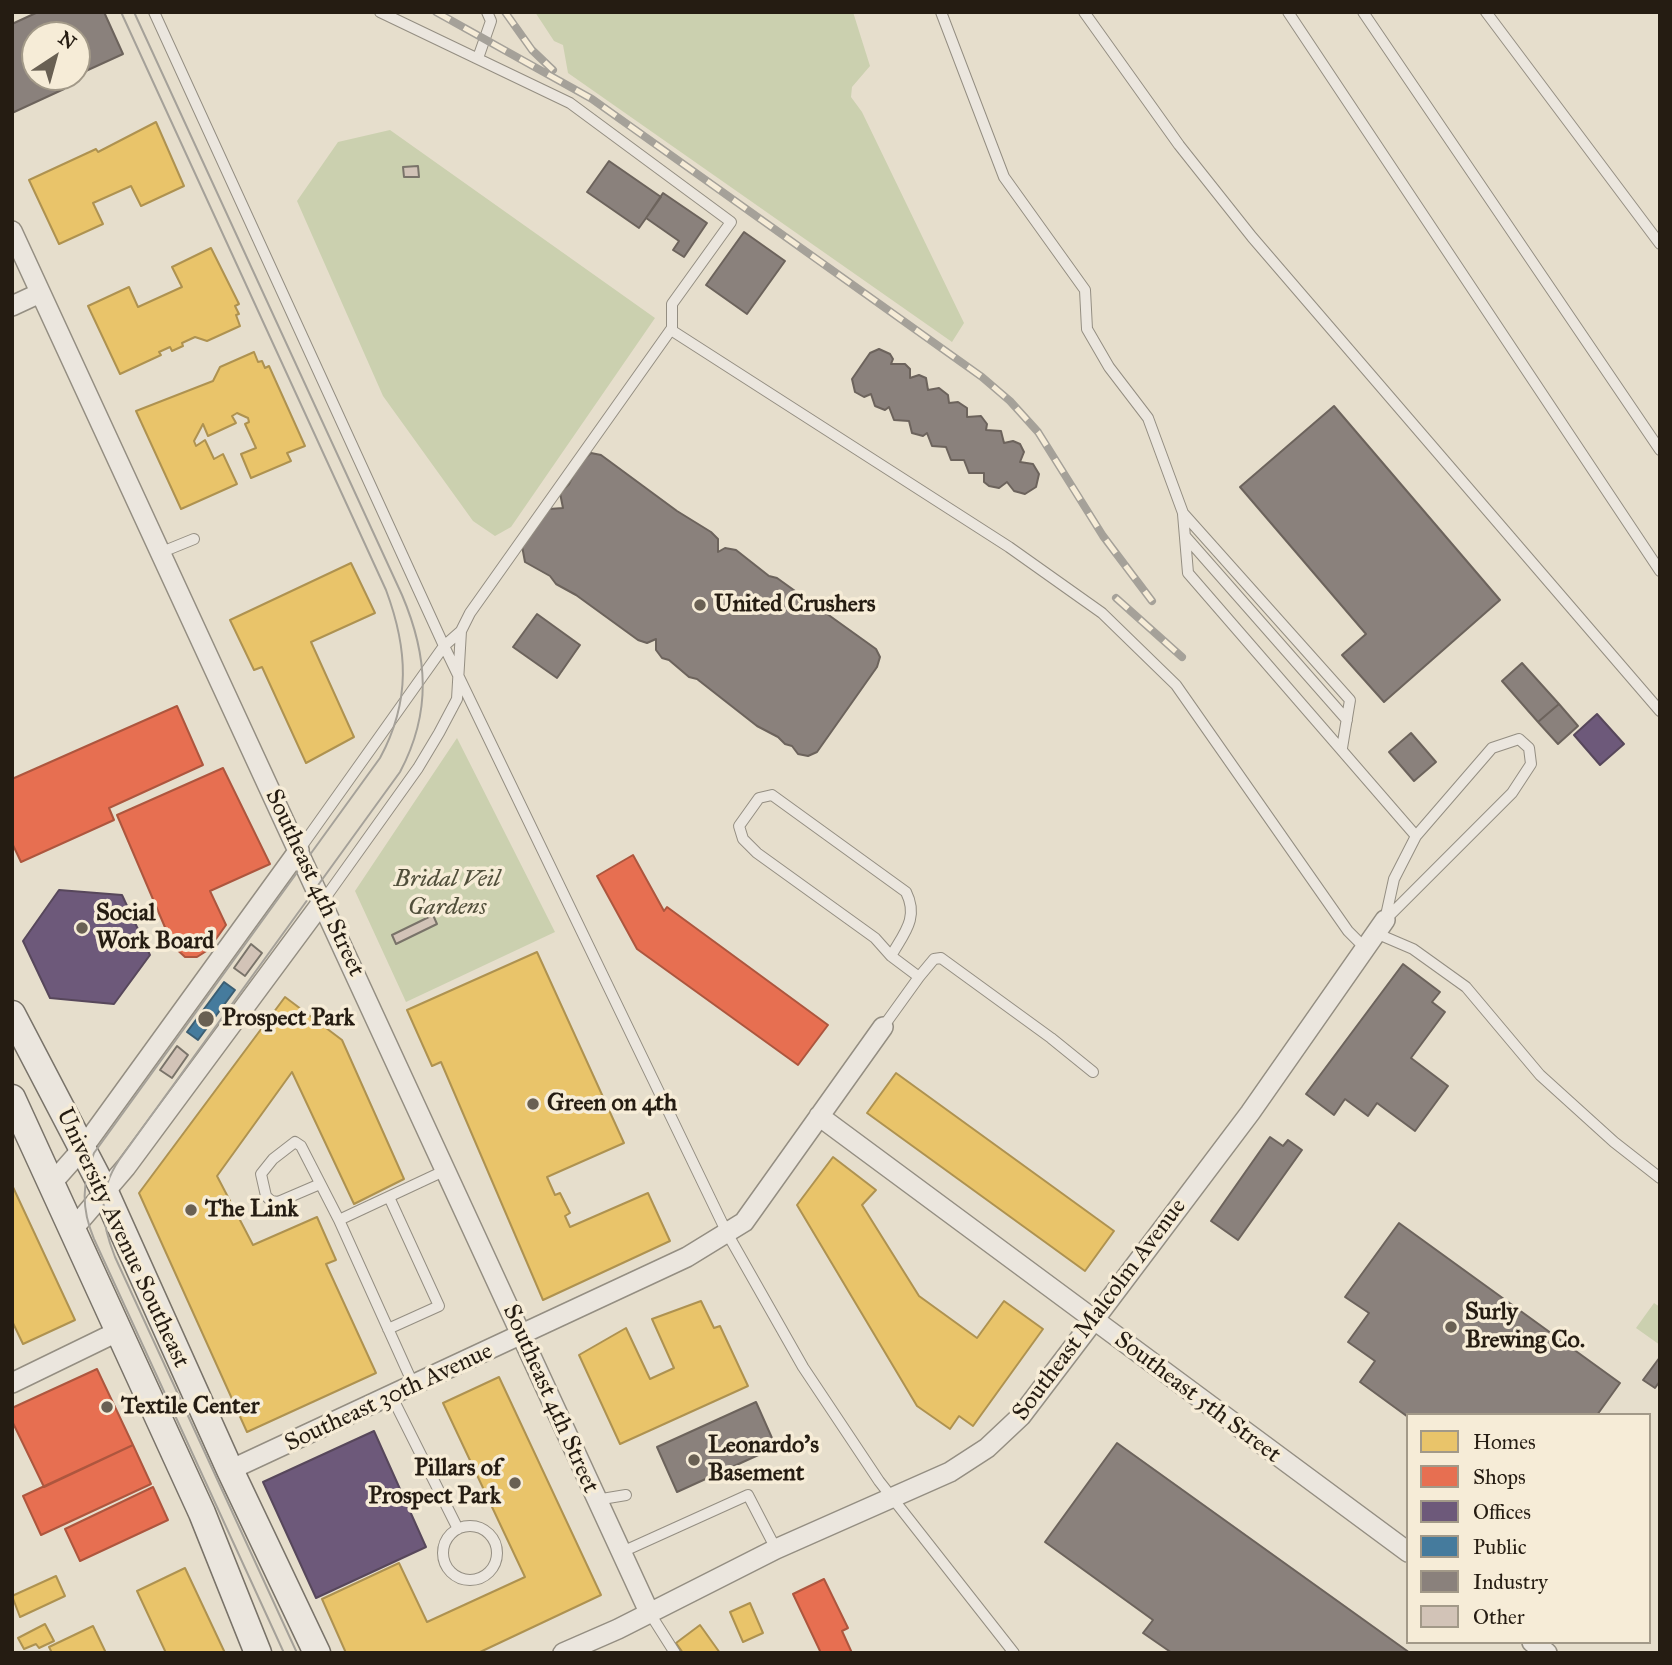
<!DOCTYPE html>
<style>
body{margin:0}
#map{position:relative;width:1672px;height:1665px;overflow:hidden;background:#e6decc;font-family:"IM FELL Great Primer",serif}
canvas{display:block}
.frame{position:absolute;inset:0;border:14px solid #251c12;pointer-events:none}
.legend{position:absolute;left:1406px;top:1413px;width:245px;height:231px;box-sizing:border-box;background:#f6ecd7;border:2px solid #a29988;margin:0;padding:9px 12px;list-style:none;font-size:21px;color:#251c12}
.legend li{display:flex;align-items:center;gap:14px;height:35px}
.legend b{width:35px;border:2px solid #a29988}
.north{position:absolute;left:21px;top:21px;width:70px;height:70px;box-sizing:border-box;background:#f6ecd7;border:2px solid #a29988;border-radius:50%;rotate:36deg;font-size:19px;font-weight:700;line-height:28px;text-align:center;color:#251c12}
.north::after{content:'';display:block;margin:auto;width:24px;height:32px;background:#696053;clip-path:polygon(50% 0,100% 100%,50% 72%,0 100%)}
</style>
<div id="map">
<canvas width="1672" height="1665"></canvas>
<div class="frame"></div>
<ul class="legend">
<li><b style="height:19px;background:#e9c46a"></b>Homes</li>
<li><b style="height:19px;background:#e76f51"></b>Shops</li>
<li><b style="height:19px;background:#6d597a"></b>Offices</li>
<li><b style="height:19px;background:#457b9d"></b>Public</li>
<li><b style="height:19px;background:#8a817c"></b>Industry</li>
<li><b style="height:19px;background:#d2c3b7"></b>Other</li>
</ul>
<div class="north">N</div>
</div>
<script>
const c = document.querySelector('canvas').getContext('2d');
c.lineJoin = 'round';
function fillPath(path, color) {
  c.fillStyle = color;
  c.fill(path, 'evenodd');
}
function stroke(path, color, width, dash) {
  c.strokeStyle = color;
  c.lineWidth = width;
  c.lineCap = dash ? 'butt' : 'round';
  c.setLineDash(dash || []);
  c.stroke(path);
}
function write(font, color, halo, rows, align = 'center') {
  c.font = font + ' "IM FELL Great Primer",serif';
  c.lineWidth = 7;
  c.setLineDash([]);
  c.textBaseline = 'middle';
  c.strokeStyle = halo;
  c.fillStyle = color;
  for (const [text, x, y, turn = 0] of rows) {
    c.save();
    c.translate(x, y);
    c.rotate((+turn || 0) * Math.PI / 180);
    c.textAlign = isNaN(turn) ? turn : align;
    if (halo) c.strokeText(text, 0, 0);
    c.fillText(text, 0, 0);
    c.restore();
  }
}
const green = new Path2D(`
 M535,12H853L870,66L852,87L851,97L862,112L964,323L952,342L568,73L563,45L554,41Z
 M390,130L655,318L511,527L495,536L473,521L383,396L297,201L338,142Z
 M457,738L555,932L406,1002L355,891Z
 M1654,1303L1660,1307V1345L1636,1328Z`);
const homes = new Path2D(`
 M156,122L184,186L141,206L131,186L93,203L103,224L59,244L29,180L96,149L98,152Z
 M211,248L239,304L235,306L239,314L236,315L240,326L207,341L195,337L182,343L183,346L172,351L170,347L159,352L161,355L120,374L88,306L129,287L138,307L182,287L172,267Z
 M254,352L258,362L262,361L265,368L269,366L305,446L287,453L291,461L251,478L241,454L256,448L245,424L249,422L248,418L237,413L232,416L236,423L208,436L203,424L194,441L196,446L205,440L214,459L223,454L237,484L181,509L136,411L213,381L220,367Z
 M351,563L375,613L311,642L354,737L306,763L262,667L254,670L230,620Z
 M537,952L624,1143L547,1177L555,1195L560,1193L570,1213L565,1216L570,1227L648,1193L670,1241L543,1300L441,1062L432,1066L407,1010Z
 M285,997L342,1040L404,1179L354,1204L292,1072L217,1176L253,1245L317,1217L336,1260L326,1264L376,1373L247,1432L139,1193Z
 M896,1073L1114,1231L1085,1271L867,1113Z
 M833,1157L876,1190L862,1205L919,1296L977,1338L1004,1301L1043,1329L973,1426L959,1416L950,1429L917,1406L797,1205Z
 M12,1185L75,1320L23,1344L12,1321Z
 M701,1301L714,1328L720,1326L748,1386L620,1444L579,1355L626,1328L650,1379L674,1368L652,1319Z
 M499,1377L601,1595L478,1653H346L322,1599L399,1563L427,1622L525,1577L443,1403Z
 M185,1568L225,1653H166L137,1591Z
 M56,1576L65,1596L20,1617L12,1596Z
 M750,1603L763,1633L743,1642L730,1612Z
 M45,1624L54,1641L39,1648L36,1644L24,1649L18,1638Z
 M700,1625L720,1653H683L676,1643Z
 M93,1626L106,1653H52L49,1647Z`);
const shops = new Path2D(`
 M177,706L203,765L109,808L114,820L21,862L12,843V779Z
 M223,768L270,864L210,891L226,925L208,950L197,957H185L173,946L117,815Z
 M633,855L664,911L667,907L828,1025L798,1065L637,949L597,876Z
 M97,1369L133,1445L44,1487L12,1421V1408Z
 M133,1445L151,1484L41,1535L23,1496Z
 M153,1487L168,1520L80,1561L65,1529Z
 M824,1579L848,1628L842,1631L852,1653H821L793,1594Z`);
const offices = new Path2D(`
 M1597,714L1624,744L1600,765L1574,735Z
 M59,890L122,895L150,955L114,1004L50,998L23,941Z
 M374,1431L426,1547L316,1598L263,1482Z`);
const public = new Path2D(`
 M224,982L235,990L198,1040L187,1032Z`);
const industry = new Path2D(`
 M38,12H104L123,54L77,75V35H35V77H72L60,82L64,89L12,113V24Z
 M609,161L661,197L639,228L587,192Z
 M663,193L707,223L684,257L673,250L679,241L646,218Z
 M744,232L785,261L747,314L706,285Z
 M879,349L890,354L893,359L891,364H905L910,369V378L919,375L926,378L928,390L939,388L948,395L949,403L958,402L967,408V417L981,416L987,424L986,430L1001,431L1004,443L1013,441L1020,444L1024,452L1020,462L1033,464L1039,474L1036,487L1025,494L1014,491L1007,482L999,488L989,486L984,482V473H969L964,460H951L946,447L932,446L927,433L923,436L912,433L909,421L894,420L889,407L885,410L875,406L871,394L864,397L855,392L852,379L870,353Z
 M1334,406L1500,600L1384,702L1342,655L1366,634L1240,487Z
 M591,453L601,455L677,511L711,532L718,539V552L725,548L736,550L769,576L777,578L876,649L880,657L877,667L817,752L808,756L798,754L792,746L785,744L778,737L757,726L697,679L689,677L669,660L662,658L656,650V639L647,643L638,640L576,595L556,584L550,576L525,562L522,546L549,509L563,508L560,493L569,484L579,464Z
 M537,614L580,645L557,678L513,647Z
 M1522,663L1559,704L1538,722L1502,681Z
 M1559,704L1578,726L1558,744L1538,722Z
 M1411,733L1436,762L1414,781L1389,752Z
 M1403,964L1440,992L1432,1002L1445,1012L1411,1058L1448,1086L1415,1131L1377,1103L1368,1116L1345,1099L1334,1115L1306,1094Z
 M1270,1137L1283,1146L1288,1140L1302,1150L1238,1240L1211,1221Z
 M1399,1223L1620,1383L1597,1415H1408V1417L1360,1382L1375,1361L1348,1342L1369,1313L1345,1297Z
 M1660,1357V1381L1655,1388L1643,1380Z
 M756,1402L776,1447L677,1492L657,1447Z
 M1117,1443L1410,1653H1172L1143,1633L1153,1620L1045,1542Z`);
const building = new Path2D(`
 M418,166L419,177H404L403,167Z
 M433,915L437,924L396,944L392,935Z
 M251,944L262,953L245,976L234,968Z
 M177,1046L188,1055L172,1078L160,1070Z`);
const lane = new Path2D(`
 M154,12L444,646L727,1233L803,1367L879,1481L1014,1653
 M941,12L1004,177L1085,290L1087,329L1109,367L1148,418L1183,513L1350,700L1342,748
 M1084,12L1179,145L1252,237L1660,711
 M1288,12L1660,571
 M1363,12L1660,450
 M1486,12L1660,244
 M478,58L491,21L487,12
 M671,330L1009,547L1102,613L1176,685L1348,931L1366,949
 M1183,514L1188,573L1416,836
 M1185,536L1347,720
 M162,552L194,539
 M1519,739L1529,748L1531,764L1512,793L1385,920L1394,879L1416,836L1492,748Z
 M299,850L444,646L461,631L470,613L672,328V304L731,222L570,103L380,12
 M323,901L418,768L439,733L457,699L461,631
 M1378,934L1413,949L1466,987L1540,1075L1614,1142L1660,1178
 M919,977L934,959L941,958L1051,1038L1093,1072
 M883,1027L919,977L891,956L875,938L757,853L743,839L739,826L759,798L772,795L906,892C919,918 904,933 891,956
 M320,1184L278,1202L271,1201L266,1196L261,1174L273,1159L295,1142L301,1146L339,1220
 M388,1329L439,1306L389,1197
 M414,1386L339,1220L446,1170
 M392,1397L458,1529
 M596,1500L626,1495
 M443 1553a27 27 0 1 1 54 0a27 27 0 1 1-54 0Z
 M622,1552L748,1495L776,1549
 M649,1612L675,1653`);
const street = new Path2D(`
 M12,231L649,1612
 M12,306L40,293
 M819,1116L1408,1552
 M52,1183L83,1148L299,850
 M72,1230L126,1167L323,901
 M12,1383L119,1331
 M230,1470L687,1257L744,1222L883,1027
 M1532,1642L1547,1653
 M563,1653L618,1629L776,1549L950,1472L987,1448L1021,1416L1094,1320L1250,1113L1385,920`);
const secondary = new Path2D(`
 M12,1014L105,1192L230,1470L317,1653
 M12,1098L202,1513L258,1653`);
const tram = new Path2D(`
 M121,12L386,590C408,649 411,701 380,758L94,1153C82,1184 81,1208 94,1239L284,1653
 M134,12L402,595C428,656 432,712 400,772L119,1160C97,1193 101,1222 115,1257L297,1653`);
const rail = new Path2D(`
 M436,12L592,99L982,377L1010,401L1038,432L1103,536L1152,601
 M505,12L532,50L553,70
 M1116,598L1182,657`);
const markers = [
 [700,605,7,"#696053"],
 [82,928,7,"#696053"],
 [206,1019,9,"#696053"],
 [533,1104,7,"#696053"],
 [191,1210,7,"#696053"],
 [1451,1327,7,"#696053"],
 [107,1407,7,"#696053"],
 [694,1460,7,"#696053"],
 [515,1483,7,"#696053"]
];
const poiNames = [
 ["United Crushers",714,605],
 ["Social",96,914],
 ["Work Board",96,942],
 ["Prospect Park",222,1019],
 ["Green on 4th",547,1104],
 ["The Link",205,1210],
 ["Surly",1465,1313],
 ["Brewing Co.",1465,1341],
 ["Textile Center",121,1407],
 ["Leonardo's",708,1446],
 ["Basement",708,1474],
 ["Pillars of",501,1469,"right"],
 ["Prospect Park",501,1497,"right"]
];
const parkNames = [
 ["Bridal Veil",447,880],
 ["Gardens",447,908]
];
const streetNames = [
 ["Southeast 4th Street",314,883,65],
 ["University Avenue Southeast",122,1238,65],
 ["Southeast Malcolm Avenue",1100,1310,-53],
 ["Southeast 30th Avenue",389,1398,-25],
 ["Southeast 5th Street",1197,1398,37],
 ["Southeast 4th Street",550,1399,66]
];
fillPath(green, '#cbd0af');
fillPath(homes, '#e9c46a');
stroke(homes, '#ae9250', 2);
fillPath(shops, '#e76f51');
stroke(shops, '#ad563e', 2);
fillPath(offices, '#6d597a');
stroke(offices, '#57475b', 2);
fillPath(public, '#457b9d');
stroke(public, '#3b5e73', 2);
fillPath(industry, '#8a817c');
stroke(industry, '#6c635c', 2);
fillPath(building, '#d2c3b7');
stroke(building, '#797369', 2);
stroke(lane, '#948e82', 12);
stroke(street, '#948e82', 22);
stroke(secondary, '#797369', 29);
stroke(lane, '#ebe6de', 10);
stroke(street, '#ebe6de', 19);
stroke(secondary, '#ebe6de', 26);
stroke(tram, '#a5a199', 2);
stroke(rail, '#a5a199', 8);
stroke(rail, '#f6ecd7', 5, [16]);
for (const [x, y, r, color] of markers) {
  const dot = new Path2D();
  dot.arc(x, y, r, 0, 2 * Math.PI);
  c.fillStyle = color;
  c.fill(dot);
  stroke(dot, '#f6ecd7', 2.5);
}
write('bold 24px', '#251c12', '#f6ecd7', poiNames, 'left');
write('italic 24px', '#504e3a', '#f6ecd7', parkNames);
write('24px', '#251c12', '#f6ecd7', streetNames);
</script>
